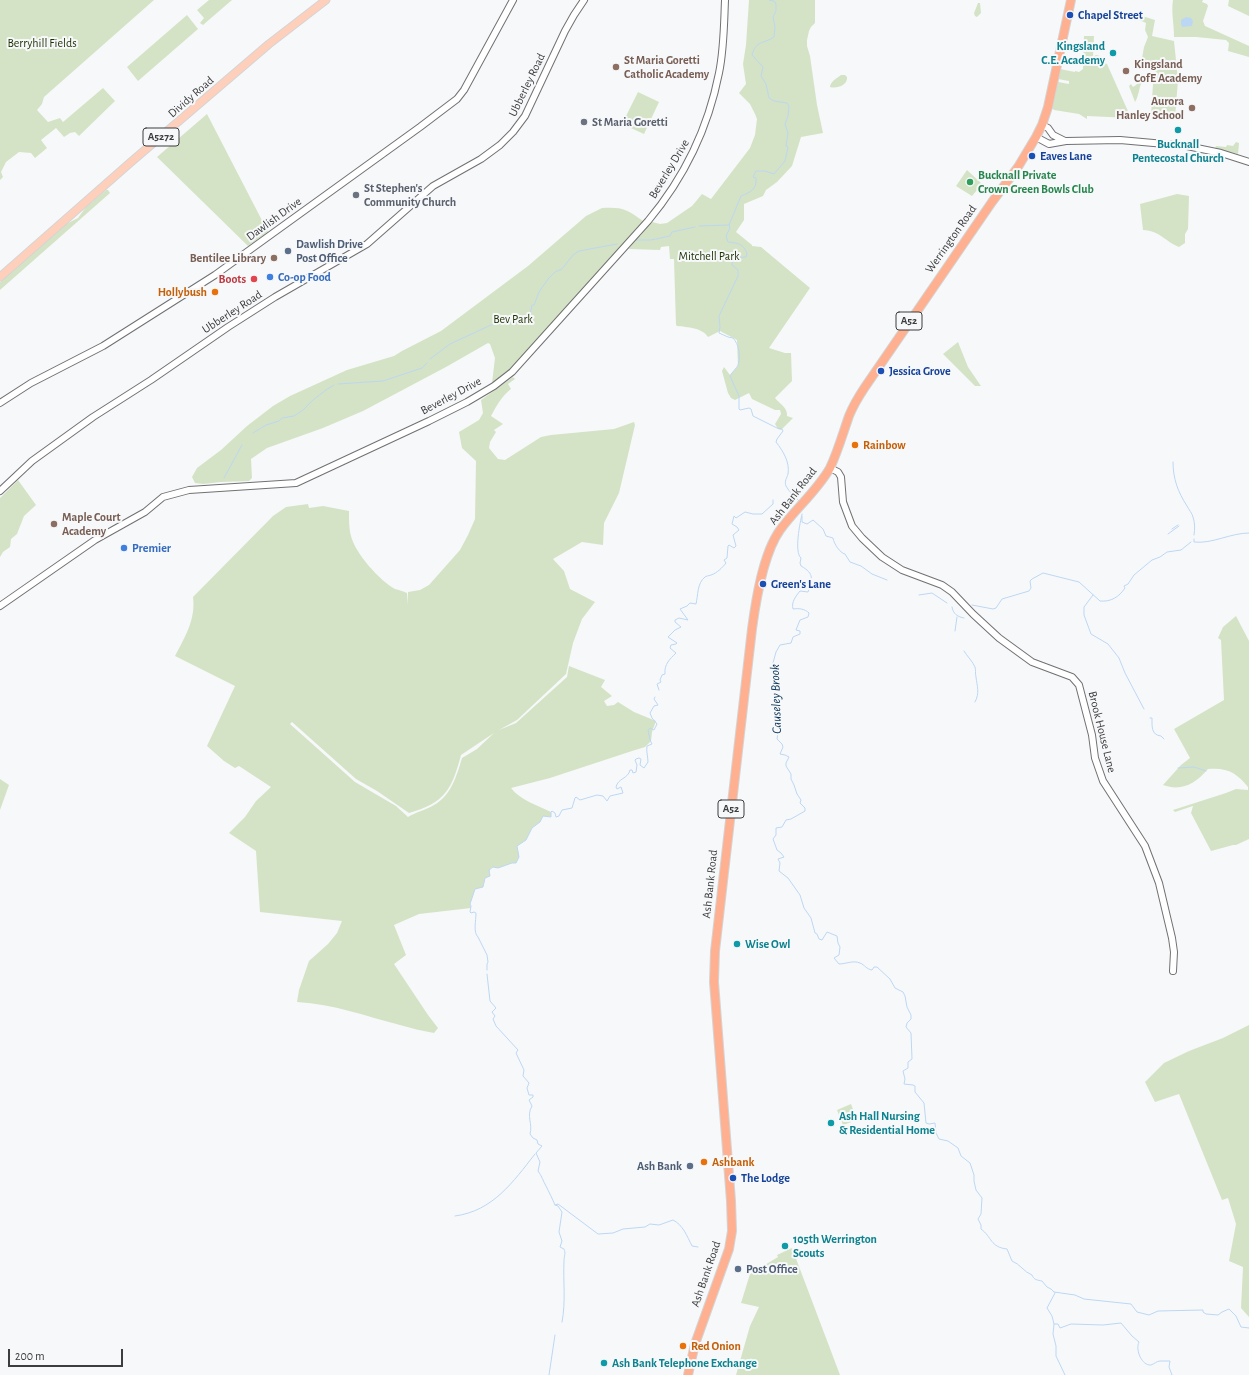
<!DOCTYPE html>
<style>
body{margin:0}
#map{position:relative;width:1249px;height:1375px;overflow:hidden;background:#f7f8fa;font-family:"Alegreya Sans",sans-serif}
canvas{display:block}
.scale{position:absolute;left:8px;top:1349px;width:115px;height:18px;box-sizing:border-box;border:2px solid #3d3d3e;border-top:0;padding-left:5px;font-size:12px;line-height:14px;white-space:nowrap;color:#3d3d3e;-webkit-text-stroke:3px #f7f8fa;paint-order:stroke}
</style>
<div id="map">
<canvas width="1249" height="1375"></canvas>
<div class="scale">200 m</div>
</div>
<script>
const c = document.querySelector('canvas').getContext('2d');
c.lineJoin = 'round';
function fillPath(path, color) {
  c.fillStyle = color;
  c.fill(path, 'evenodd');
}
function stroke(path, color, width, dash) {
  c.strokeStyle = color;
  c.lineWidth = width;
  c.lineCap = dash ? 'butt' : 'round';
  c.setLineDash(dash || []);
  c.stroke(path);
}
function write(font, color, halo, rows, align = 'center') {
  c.font = font + ' "Alegreya Sans",sans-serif';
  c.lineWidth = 4;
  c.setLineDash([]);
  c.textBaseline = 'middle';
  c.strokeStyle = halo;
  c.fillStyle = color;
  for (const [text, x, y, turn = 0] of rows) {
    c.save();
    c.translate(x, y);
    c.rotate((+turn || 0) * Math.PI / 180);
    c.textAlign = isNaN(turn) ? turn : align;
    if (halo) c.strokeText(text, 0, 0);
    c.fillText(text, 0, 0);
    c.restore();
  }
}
const green = new Path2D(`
 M0,0H154L44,97L42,104L37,110L48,122L60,118L63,122L103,88L115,101L79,136L75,132L70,133L64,137L56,128L41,140L47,148L35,158L31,153L19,152L6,162L1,172L3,177L0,180Z
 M209,0H232L203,25L200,23L204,18L197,10Z
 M749,0H815V23L811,27L809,31L807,40V46L810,56L817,105L823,133L801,137L792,166L777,182L766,190L763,196L744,204V220L736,232L752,245V246L761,247L810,288L769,348L785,353H791L792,381L775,398C780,404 788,408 787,416L793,418L781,430L778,429L775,424L781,414L780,410H775L752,399L749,393L735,400L731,398L728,393L722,371L724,367L730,375L738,366L737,340L720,331L708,337C703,328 687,327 677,326L676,325L674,259H670L669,246L661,247L660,250L629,249L637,236H640L652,222L660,224L667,223L692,206L702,194L711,199L750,148L755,135L757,119L755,114L750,104L739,93L746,84L743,64L746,45Z
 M1173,0H1203L1202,2L1207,4L1208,6L1203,21L1205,26L1249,46V57L1228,51L1229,43L1226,40L1196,37H1174C1174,24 1171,12 1173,0Z
 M1229,0H1249V16L1228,6Z
 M978,3H980L981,13L977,17L975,16L974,13Z
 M187,15L198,29L138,81L127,67Z
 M1139,15L1155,20L1152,36L1174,41L1178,80L1175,118C1172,117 1171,115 1169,114C1164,111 1158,119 1152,118L1151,116L1153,84L1151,79L1145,78C1138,85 1140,94 1135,102L1129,86L1131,84L1133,87L1136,85L1151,71L1150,65L1141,64L1144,47L1148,37L1145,30L1146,23L1139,20Z
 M1084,36H1094L1093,57L1096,55L1100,56L1099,59L1097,58L1095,62L1100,65L1104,63L1107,64L1131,118L1087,116V119L1079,114L1054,110L1052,108L1058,82L1069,84V81L1058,79L1060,69L1075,72V71L1079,72L1083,69Z
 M841,75H845L847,77C848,85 837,89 830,87C830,82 837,78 841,75Z
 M638,92L659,102L644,134L622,124Z
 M207,114L268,232L248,246L157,157Z
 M1236,142L1239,143L1238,154L1215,149L1216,146L1226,147L1227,145L1233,146Z
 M967,170L982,184L972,196L956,186Z
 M106,190H108L110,193L0,290V282L66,224L78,218L86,207Z
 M1177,194L1189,196L1188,229L1185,234V243L1179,247C1164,241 1161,231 1143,230L1140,204Z
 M602,208C623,207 626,209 643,221L511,371L492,383L495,358L490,344L488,343L446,367L363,411L323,428L267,448L251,459L252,478L249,481L221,482L203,484L195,483L192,477L197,468L221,450L247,426L273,406L290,396L347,370L394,356L402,351L441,331L528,266L586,216Z
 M958,342L968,367L981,386H975L943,354Z
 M513,377L515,379L508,384L511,389C501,397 497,405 491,416L503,424L494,430L496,432L490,442L489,448L498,459L505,460L541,437L551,435L614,429L634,422L635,425L619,493L604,523L603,545L582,542L553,559L564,571L570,589L595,602L582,619L573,643L566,674L517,720L499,730L516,723L567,677L569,666L605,680L601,687L612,696L604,701L607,706L614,705L618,702L634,712L656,721L652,732L651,741L645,747L632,751L550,778L511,788C520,800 537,805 551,812V817L543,816L540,822L532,828L526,840L517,846L519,857L516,863H512L498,868L493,867C488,869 490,871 490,876L485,878L483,887L475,889L470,904L471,908L419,914L394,925L406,955L394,964L428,1015L438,1028L434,1033C422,1031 411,1028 400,1025C365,1016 334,1004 297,1002L299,990L309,961L328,944L337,933L342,921L260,912L256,851L229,833L245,817L256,801L271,787L239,766L235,768L224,761L207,746L235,686L175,656C185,637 196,619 193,597L273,516L286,507L308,504L309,508L323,506L349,511C349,519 349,529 351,536C355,553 380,581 395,589C399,590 403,591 407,593L408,605V592L420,590L429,585L460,550L468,535L475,519L476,461L462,448L459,432L479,420L483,413L481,400ZM292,722L356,779L377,791L409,813C445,803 452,789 461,755L494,733L477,749L462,758C457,775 451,796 434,805C426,810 416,812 408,817L396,806L355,782L290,724Z
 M18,480L36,505L24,516L17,534L11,539L10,547L3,552L0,557V498Z
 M1236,616L1249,641V839L1236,845H1233L1211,851L1191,813L1193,806L1175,812L1173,810L1226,793L1236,789L1248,790V787C1237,773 1227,767 1208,769C1196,783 1182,792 1163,785L1181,765L1190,758L1174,729L1224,700L1221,640L1218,638L1223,627Z
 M0,779L9,785L0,810Z
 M1249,1025V1317L1241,1308L1243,1267L1229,1261L1236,1224L1228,1198L1222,1200L1179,1094L1155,1102L1145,1082L1164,1063L1189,1051L1223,1038Z
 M851,1104L857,1120L843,1125L837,1110Z
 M792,1248L840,1375H736L750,1326L759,1307L741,1303L750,1274L778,1257L777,1255Z`);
const water = new Path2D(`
 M1186,17L1191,18L1193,21L1192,26L1182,27L1181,24V20Z`);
const stream = new Path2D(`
 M769,0L774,1L776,4V11L773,17L775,27L774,37C764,44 756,40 752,55L763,67L761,76L766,84L769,98L774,101L787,103L789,106L788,116L785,124L788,133L786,146L788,147L785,161L774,174L765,171H756L753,177L756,178C757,189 751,192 741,196L729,225L730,228L726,236L728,242C738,243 744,244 747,254L746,257L733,258L732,265L738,270V276L719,316L720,327L719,333L728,337L733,338C739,344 741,357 738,365C737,368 732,372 730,376L739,396V409L740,410L749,408L751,409L753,416L777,428L782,429L783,431L777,439L776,442C783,451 790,462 788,474C787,478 784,481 786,486C789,492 795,496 799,501
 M699,226L729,225
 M635,240H651L670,236L672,232L695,227
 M430,359L450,344L491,325L517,322L520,319L530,315L532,305H534L539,292L548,279L555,272L562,269L573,255L579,251L617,244
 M338,384L383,381L422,368L427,363
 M253,433L266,425L279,421L282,418L294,416L303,410L313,400L326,390L334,385
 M1173,462C1173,479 1178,492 1187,506C1189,510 1192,513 1193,517C1195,523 1195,529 1194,535
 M224,478L242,445
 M802,514C800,523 794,552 801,558L800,563L801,566C815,574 812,579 808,592L800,591C796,596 791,602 793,609C799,608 805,609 809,613L808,617L800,620L796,630L800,631V634L793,637L791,643L780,645L776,652L773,663L774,697L779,712L778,717L779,726L777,739L782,744L783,747L780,754L785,755L789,757L786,763V766L791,774V779L794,785L797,794L801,800L800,803L805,808V811L791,819L786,820L782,827L776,828V835L773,839L777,850L781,853L784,857L778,859L780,863L779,871L788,878L800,895L804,908L811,918L815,933L817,934L819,939L822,940L827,932L837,936L838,943L840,947L839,955L834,958L839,964C846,964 853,960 860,963C865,965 866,969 872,970L874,967H877L890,979L895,988L903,992L905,996L907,1007L911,1015V1019L907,1023L906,1027L911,1033L912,1059L908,1062V1068L903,1071L905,1079L904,1084L913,1085L915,1086V1092L924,1103L926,1123L929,1124L935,1123L936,1133L939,1139L948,1141L958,1148L961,1156L970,1163L974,1175V1181L976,1190L982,1198L981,1214L978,1219L981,1225V1229C992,1237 990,1247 1007,1249L1012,1261C1020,1264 1024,1272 1032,1275C1034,1280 1037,1280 1042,1281L1047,1287L1051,1289L1054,1292
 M802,516V522L807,524L813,520L823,529L826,536L833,538C834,544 840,553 845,554L850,562L861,566L872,574L887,580
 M1172,529L1178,525
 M1168,534L1179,526
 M1194,539V542C1213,544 1230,533 1249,533
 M919,595L932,593L947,603
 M1093,595L1084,607V615L1091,634L1108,644L1119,658L1125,673L1144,709
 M972,605L993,609L996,608L1002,599L1029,591L1031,588L1030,581L1032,579L1043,573L1079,582L1100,601C1111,602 1119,597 1125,588L1124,586L1128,584L1134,575L1152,560L1160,557L1167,552L1181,550L1191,542
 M952,607C953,614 958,617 964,618
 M955,631L957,617
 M964,651C967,656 973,662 975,667C976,670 975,673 976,677C977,686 980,693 975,702
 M659,690L657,684L661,682L660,680L662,675L665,674C664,664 670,659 676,653L670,648L671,645L676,644L677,643L668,637L675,630L681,627L675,622V620L679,618L688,620L680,609L687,606L690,603L696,604C698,596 697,583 705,577C706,576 708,576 711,575C717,573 722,568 726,563L724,560L727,558L728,546L729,545L734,548L736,546L733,535L739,530L737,527L732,524L734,516L736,518L745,512L753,514H762L773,504V500
 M1150,718H1152C1152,726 1151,735 1161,736L1164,739
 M1178,768L1194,767L1206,771
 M487,970V964L488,962L487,955L478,937C473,932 476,921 476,913L474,912L471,913L470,912L471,906L470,904L475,889L483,887L485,878L490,876L489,870L493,867L498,868L512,863H516L519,857L517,846L526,840L532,828L540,822L543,816L551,817V812L552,811L555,813L556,817L559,816L562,810L572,808L575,798L576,797L580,800L597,795L603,796L607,801L610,796L623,793L621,787L617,789L616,787C618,778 628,779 630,770H632L633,773L636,772L637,765L635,760L636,759L639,758L641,759L640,765L644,768L648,762C648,757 646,751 647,746L652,744L650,740L648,730L650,728L654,730L657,724L652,718L650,713L654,706L658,705L654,699L655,697
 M487,974L490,1001L496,1008L492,1012L495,1016L493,1019L496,1026L518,1050L516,1053L524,1070L523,1076L529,1083L527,1088L529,1095H533V1097L529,1100L532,1106C526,1116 533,1124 530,1134L533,1138L537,1140L538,1144L542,1146L536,1153L540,1162L538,1171C542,1176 543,1181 546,1186C549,1192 552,1198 555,1205L558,1206L562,1212L559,1232L562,1241L560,1247L564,1249C566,1253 564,1256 564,1261C563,1282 566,1301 562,1322
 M555,1205L558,1204L598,1234L613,1233L623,1229L645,1227L650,1224L659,1225L673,1220C683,1225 687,1236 692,1246L698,1247
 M455,1216C493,1211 513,1182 535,1154
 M1054,1292L1075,1295L1084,1299L1131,1304L1137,1312L1149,1315L1158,1311L1203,1310V1312L1206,1314L1218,1315L1222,1312L1229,1309L1236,1316L1241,1327L1249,1328
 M1055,1293L1047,1308L1052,1316L1054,1324L1053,1334L1056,1346V1356L1065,1375
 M1054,1324H1058L1060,1328L1071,1324L1103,1325L1121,1323L1132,1336L1139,1342C1135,1350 1142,1366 1151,1365C1154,1364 1157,1361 1160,1361C1163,1361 1167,1361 1170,1361L1169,1367L1172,1375
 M549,1375L555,1335`);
const secondary = new Path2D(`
 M1042,125L1048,128L1053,135L1065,141
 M1036,137L1049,144L1066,141L1120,140L1187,146L1221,153L1249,162
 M0,403L31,383L103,346L215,275L420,127L457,99L464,90L513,0
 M830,468L838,472L841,477L843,502L852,526L862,538L882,557L902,570L942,585L952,592L973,614L999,638L1032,662L1072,677L1079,685L1092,735L1095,758L1103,781L1145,846L1159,883L1172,938L1174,952L1173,971
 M0,491L32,461L93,417L151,380L228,327L275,297L367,244L433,186L481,159L500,145L513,132L525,116L565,31L574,15L584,0
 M0,606L95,540L145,512L163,497L189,490L296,483L429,421L467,402L494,386L512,372L648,221C684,178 708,129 719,73C724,49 724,24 725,0`);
const primary = new Path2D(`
 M0,277L131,162L269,44L326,0`);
const highway = new Path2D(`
 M688,1375L695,1344L729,1249L732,1231L731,1201L714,982L715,951L752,629C756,599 763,554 780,530C796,508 817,491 830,468C838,451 843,433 849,416C853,406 859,396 865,387L992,202L1018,167L1036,137L1042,125L1048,107L1071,0`);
const markers = [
 [1070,15,4,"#1a4fb4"],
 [1113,53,4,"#0f9aa8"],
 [616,67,4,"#8d6e63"],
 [1126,71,4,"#8d6e63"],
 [1192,108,4,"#8d6e63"],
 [584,122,4,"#6b7280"],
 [1178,130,4,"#0f9aa8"],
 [1032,156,4,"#1a4fb4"],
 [970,182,4,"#2e9e5b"],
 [356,195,4,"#6b7280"],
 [288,251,4,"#5c6f8a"],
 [274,258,4,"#8d6e63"],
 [270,277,4,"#3f7fe0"],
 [254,279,4,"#e0444e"],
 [215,292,4,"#e8710a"],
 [881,371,4,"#1a4fb4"],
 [855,445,4,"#e8710a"],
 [54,524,4,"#8d6e63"],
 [124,548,4,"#3f7fe0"],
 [763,584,4,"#1a4fb4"],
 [737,944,4,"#0f9aa8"],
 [831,1123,4,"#0f9aa8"],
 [704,1162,4,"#e8710a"],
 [690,1166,4,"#5c6f8a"],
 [733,1178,4,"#1a4fb4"],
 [785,1246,4,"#0f9aa8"],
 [738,1269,4,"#5c6f8a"],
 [683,1346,4,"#e8710a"],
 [604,1363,4,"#0f9aa8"]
];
const shields = [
 [161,137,36],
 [909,321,26],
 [731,809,26]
];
const shieldNames = [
 ["A5272",161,137],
 ["A52",909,321],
 ["A52",731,809]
];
const transitNames = [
 ["Chapel Street",1078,15],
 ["Eaves Lane",1040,156],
 ["Jessica Grove",889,371],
 ["Green's Lane",771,584],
 ["The Lodge",741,1178]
];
const parkNames = [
 ["Berryhill Fields",42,43],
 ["Mitchell Park",709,256],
 ["Bev Park",513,319]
];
const cultureNames = [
 ["Kingsland",1105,46,"right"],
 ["C.E. Academy",1105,60,"right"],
 ["Bucknall",1178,144,"center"],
 ["Pentecostal Church",1178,158,"center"],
 ["Wise Owl",745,944],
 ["Ash Hall Nursing",839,1116],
 ["& Residential Home",839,1130],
 ["105th Werrington",793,1239],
 ["Scouts",793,1253],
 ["Ash Bank Telephone Exchange",612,1363]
];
const educationNames = [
 ["St Maria Goretti",624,60],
 ["Catholic Academy",624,74],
 ["Kingsland",1134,64],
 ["CofE Academy",1134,78],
 ["Aurora",1184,101,"right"],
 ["Hanley School",1184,115,"right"],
 ["Bentilee Library",266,258,"right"],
 ["Maple Court",62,517],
 ["Academy",62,531]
];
const streetNames = [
 ["Ubberley Road",527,85,-64],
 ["Dividy Road",191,97,-41],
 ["Beverley Drive",669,169,-59],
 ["Dawlish Drive",274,219,-36],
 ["Werrington Road",951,239,-55],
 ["Ubberley Road",232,312,-33],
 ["Beverley Drive",451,396,-28],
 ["Ash Bank Road",793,496,-52],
 ["Brook House Lane",1102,732,76],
 ["Ash Bank Road",710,884,-84],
 ["Ash Bank Road",706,1274,-71]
];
const worshipNames = [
 ["St Maria Goretti",592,122],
 ["St Stephen's",364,188],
 ["Community Church",364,202]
];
const leisureNames = [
 ["Bucknall Private",978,175],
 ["Crown Green Bowls Club",978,189]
];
const serviceNames = [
 ["Dawlish Drive",296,244],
 ["Post Office",296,258],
 ["Ash Bank",682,1166,"right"],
 ["Post Office",746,1269]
];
const shopNames = [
 ["Co-op Food",278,277],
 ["Premier",132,548]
];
const healthNames = [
 ["Boots",246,279]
];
const foodNames = [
 ["Hollybush",207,292,"right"],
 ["Rainbow",863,445],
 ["Ashbank",712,1162],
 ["Red Onion",691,1346]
];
const waterNames = [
 ["Causeley Brook",776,699,-92]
];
fillPath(green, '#d4e3c5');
fillPath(water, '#bcd7f3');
stroke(stream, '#bcd7f3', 1);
stroke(secondary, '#717173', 8);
stroke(primary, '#d4d4d5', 9);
stroke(highway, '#d4d4d5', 10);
stroke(secondary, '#fff', 6);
stroke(primary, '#fed0bc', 7);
stroke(highway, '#feb090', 8);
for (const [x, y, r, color] of markers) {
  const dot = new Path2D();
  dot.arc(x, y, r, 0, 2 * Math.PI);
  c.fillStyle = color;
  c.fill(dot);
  stroke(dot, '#f7f8fa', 1.5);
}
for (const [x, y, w] of shields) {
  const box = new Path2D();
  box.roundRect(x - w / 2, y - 9, w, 18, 3);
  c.fillStyle = '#f7f8fa';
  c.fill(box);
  stroke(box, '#3d3d3e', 1);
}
write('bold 11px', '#3d3d3e', null, shieldNames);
write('bold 12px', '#164399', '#f7f8fa', transitNames, 'left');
write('12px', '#1d3100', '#f7f8fa', parkNames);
write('bold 12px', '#0d838f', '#f7f8fa', cultureNames, 'left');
write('bold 12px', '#785e54', '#f7f8fa', educationNames, 'left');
write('12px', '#3d3d3e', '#f7f8fa', streetNames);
write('bold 12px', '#5b616d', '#f7f8fa', worshipNames, 'left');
write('bold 12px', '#27864d', '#f7f8fa', leisureNames, 'left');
write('bold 12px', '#4e5e75', '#f7f8fa', serviceNames, 'left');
write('bold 12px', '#366cbe', '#f7f8fa', shopNames, 'left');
write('bold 12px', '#be3a42', '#f7f8fa', healthNames, 'right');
write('bold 12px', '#c56008', '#f7f8fa', foodNames, 'left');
write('italic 13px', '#063256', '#f7f8fa', waterNames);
</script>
